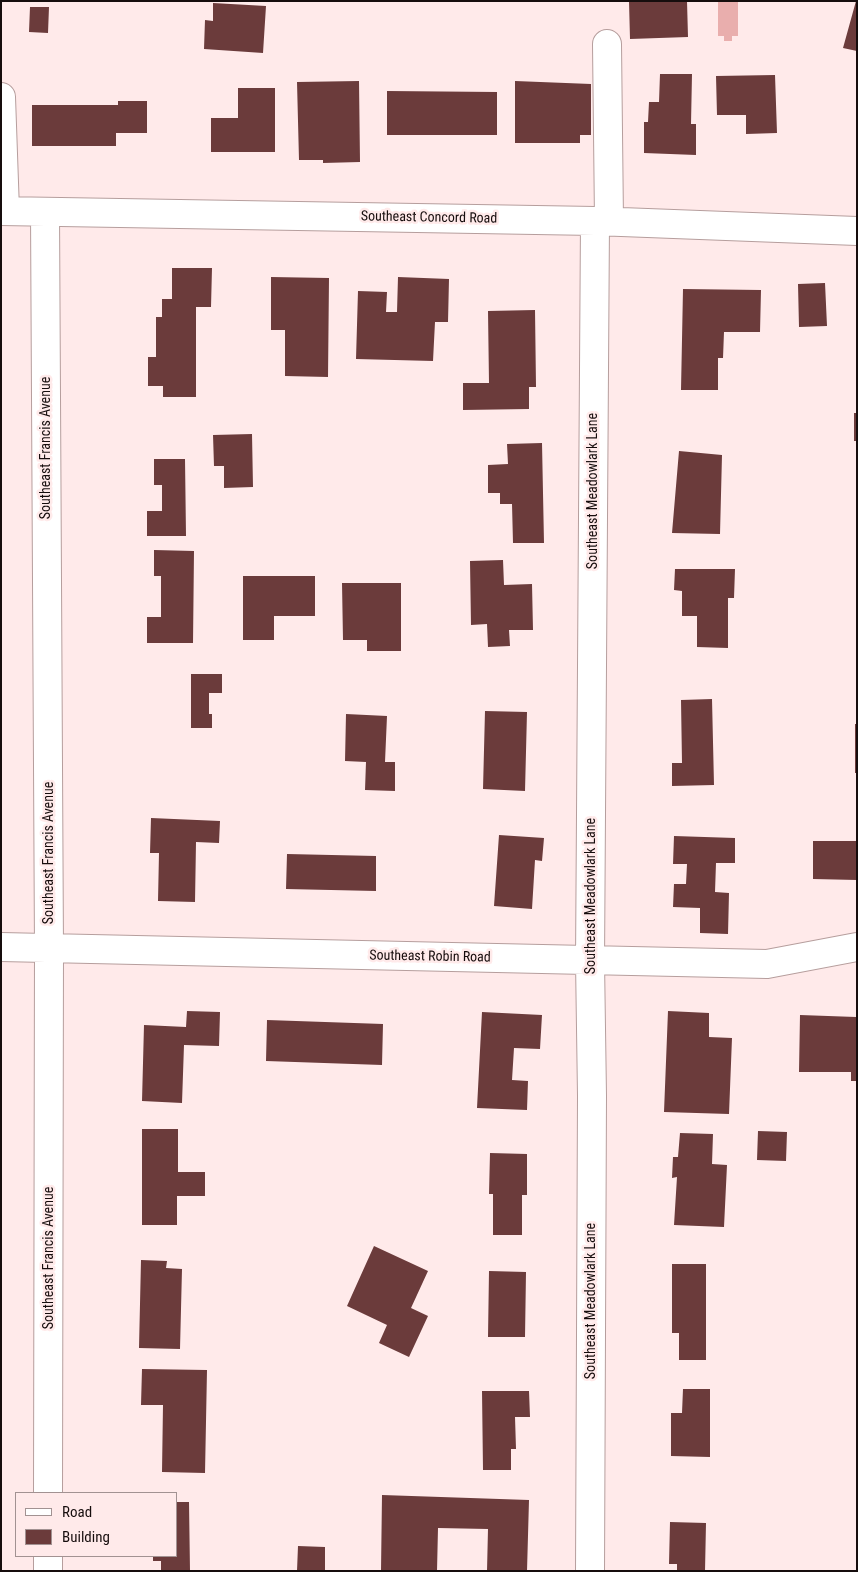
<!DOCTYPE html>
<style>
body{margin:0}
#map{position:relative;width:858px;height:1572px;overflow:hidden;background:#ffeaea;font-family:"Roboto Condensed",sans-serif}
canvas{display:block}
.frame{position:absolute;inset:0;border:2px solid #160d0d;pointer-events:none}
.legend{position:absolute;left:15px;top:1492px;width:162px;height:65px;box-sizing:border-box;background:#ffeaea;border:1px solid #a29292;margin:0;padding:6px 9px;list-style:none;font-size:15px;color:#160d0d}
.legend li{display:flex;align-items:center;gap:10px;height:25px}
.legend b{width:25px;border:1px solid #a29292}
</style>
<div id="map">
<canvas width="858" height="1572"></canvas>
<div class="frame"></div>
<ul class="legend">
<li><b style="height:6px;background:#fff"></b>Road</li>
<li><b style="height:14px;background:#6b3b3b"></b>Building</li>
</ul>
</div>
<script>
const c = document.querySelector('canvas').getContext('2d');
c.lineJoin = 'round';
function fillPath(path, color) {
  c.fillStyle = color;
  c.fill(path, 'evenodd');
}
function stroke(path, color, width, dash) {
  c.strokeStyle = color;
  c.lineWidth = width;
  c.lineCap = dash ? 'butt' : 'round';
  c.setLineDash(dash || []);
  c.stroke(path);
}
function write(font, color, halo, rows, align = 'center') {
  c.font = font + ' "Roboto Condensed",sans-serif';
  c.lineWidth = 5;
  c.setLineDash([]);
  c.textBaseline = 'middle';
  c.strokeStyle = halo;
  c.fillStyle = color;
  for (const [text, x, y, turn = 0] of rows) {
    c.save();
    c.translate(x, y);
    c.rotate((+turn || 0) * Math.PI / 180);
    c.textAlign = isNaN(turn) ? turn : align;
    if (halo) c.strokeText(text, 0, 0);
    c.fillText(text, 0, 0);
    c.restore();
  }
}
const water = new Path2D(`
 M718,1H738V36H732V41H724V36H718Z`);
const building = new Path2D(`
 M629,1H687L688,37L630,39Z
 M856,1H857V51L843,48Z
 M213,3L266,6L263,53L204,49L205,20L213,21Z
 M30,7H49L48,33L29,32Z
 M660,74H692L691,124H696V155L644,153V122H648L649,102H659Z
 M775,75L777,133L746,134V115H717L716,76Z
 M359,81L360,162L323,163V160H299L297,82Z
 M515,81L591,84V135H580V143H515Z
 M238,88H275V152H211V118H238Z
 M387,91L497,92V135H387Z
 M118,101H147V133H116V146H32V105H118Z
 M172,268H212L211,307H196V397H163V386H148V357H156V317H162V299H172Z
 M271,277L329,278L328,377L285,376V330H271Z
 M398,277L449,279L448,322H435L433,361L356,359L358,291L387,292L386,312H397Z
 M825,283L827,326L799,327L798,284Z
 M683,289L761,290L760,332H724L723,358H718V390H681Z
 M535,310L536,387H529V409L463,410V383H489L488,311Z
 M854,413H857V441H854Z
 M252,434L253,487L224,488V466H214L213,435Z
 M542,443L544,543H513L512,504H500V493H488V465L508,464L507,444Z
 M679,451L722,455L720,534L672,533Z
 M154,459H185L186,536H147V511H162V485H154Z
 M154,550L194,551L193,643H147V617H161V576H154Z
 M503,560L504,585L532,584L533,630H509L510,646L488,647L487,624L471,625L470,561Z
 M675,569H735L734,598H728V648L697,647V616H682V591L674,590Z
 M243,576H315V616H274V640H243Z
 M342,583H401V651H367V640H343Z
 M191,674H222V693H209V714H212V728H191Z
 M712,699L714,785L672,786V763H682L681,700Z
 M485,711L527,712L525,791L483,789Z
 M346,714L387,716L385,762H395V791L365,790L366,762L345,761Z
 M855,724H857V773H855Z
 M151,818L220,821L219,843L196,842L195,902L158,901L159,853H150Z
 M499,835L544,838L542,861L535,860L532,909L494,906Z
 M674,836L735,838V863H716L715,892L729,893L728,934L700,933V908L673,907L674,884H686L687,864H673Z
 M813,841H857V880L813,879Z
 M287,854L376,856V891L286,889Z
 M187,1011L220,1012L219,1046L184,1045L182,1103L142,1101L144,1025L186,1027Z
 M668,1011L709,1013V1037L732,1038L729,1114L664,1112Z
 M482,1012L542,1015L540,1049L514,1048L512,1080L528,1081L527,1110L477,1108Z
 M800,1015L856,1017L857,1081H851V1072H799Z
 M267,1020L383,1024L382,1065L266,1061Z
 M142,1129H178V1172H205V1196H177V1225H142Z
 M758,1131L787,1132L786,1161L757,1160Z
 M680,1133L713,1134L712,1164L727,1165L724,1227L674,1225L677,1177L672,1178L673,1157H678Z
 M490,1153L527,1154V1195H522V1235H493V1194H489Z
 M374,1246L428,1271L411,1308L428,1316L409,1357L379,1343L387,1325L347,1306Z
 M141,1260L167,1261L166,1268L182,1269L180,1349L139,1348Z
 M672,1264H706V1360H679V1333H672Z
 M489,1271L526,1272L525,1337H488Z
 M142,1369L207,1370L205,1473L162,1472L163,1405H141Z
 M683,1389H710V1457L671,1456V1413H682Z
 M482,1391H529L530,1417H515L516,1449H511V1470H483Z
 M382,1495L529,1500L527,1571H487L488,1529L438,1528L437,1571H381Z
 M176,1502H189L190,1571H161V1561H153V1556H176Z
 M670,1522L706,1523L705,1571H677V1564H669Z
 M298,1546L325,1547V1571H297Z`);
const minor = new Path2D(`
 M607,44L609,221
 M1,97L5,211
 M1,211L595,221L857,231
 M45,212L49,949L48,1493
 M1,947L767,964L857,947
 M48,1571V1556
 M590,1571L592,1096L590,961L595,221`);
const streetNames = [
 ["Southeast Concord Road",429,218,1],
 ["Southeast Francis Avenue",46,448,-90],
 ["Southeast Meadowlark Lane",593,491,-90],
 ["Southeast Francis Avenue",49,853,-90],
 ["Southeast Meadowlark Lane",591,896,-90],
 ["Southeast Robin Road",430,957,1],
 ["Southeast Francis Avenue",49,1258,-90],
 ["Southeast Meadowlark Lane",591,1301,-90]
];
fillPath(water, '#e9aead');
fillPath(building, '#6b3b3b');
stroke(minor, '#b69e9d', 30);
stroke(minor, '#fff', 28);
write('14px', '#160d0d', '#ffeaea', streetNames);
</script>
